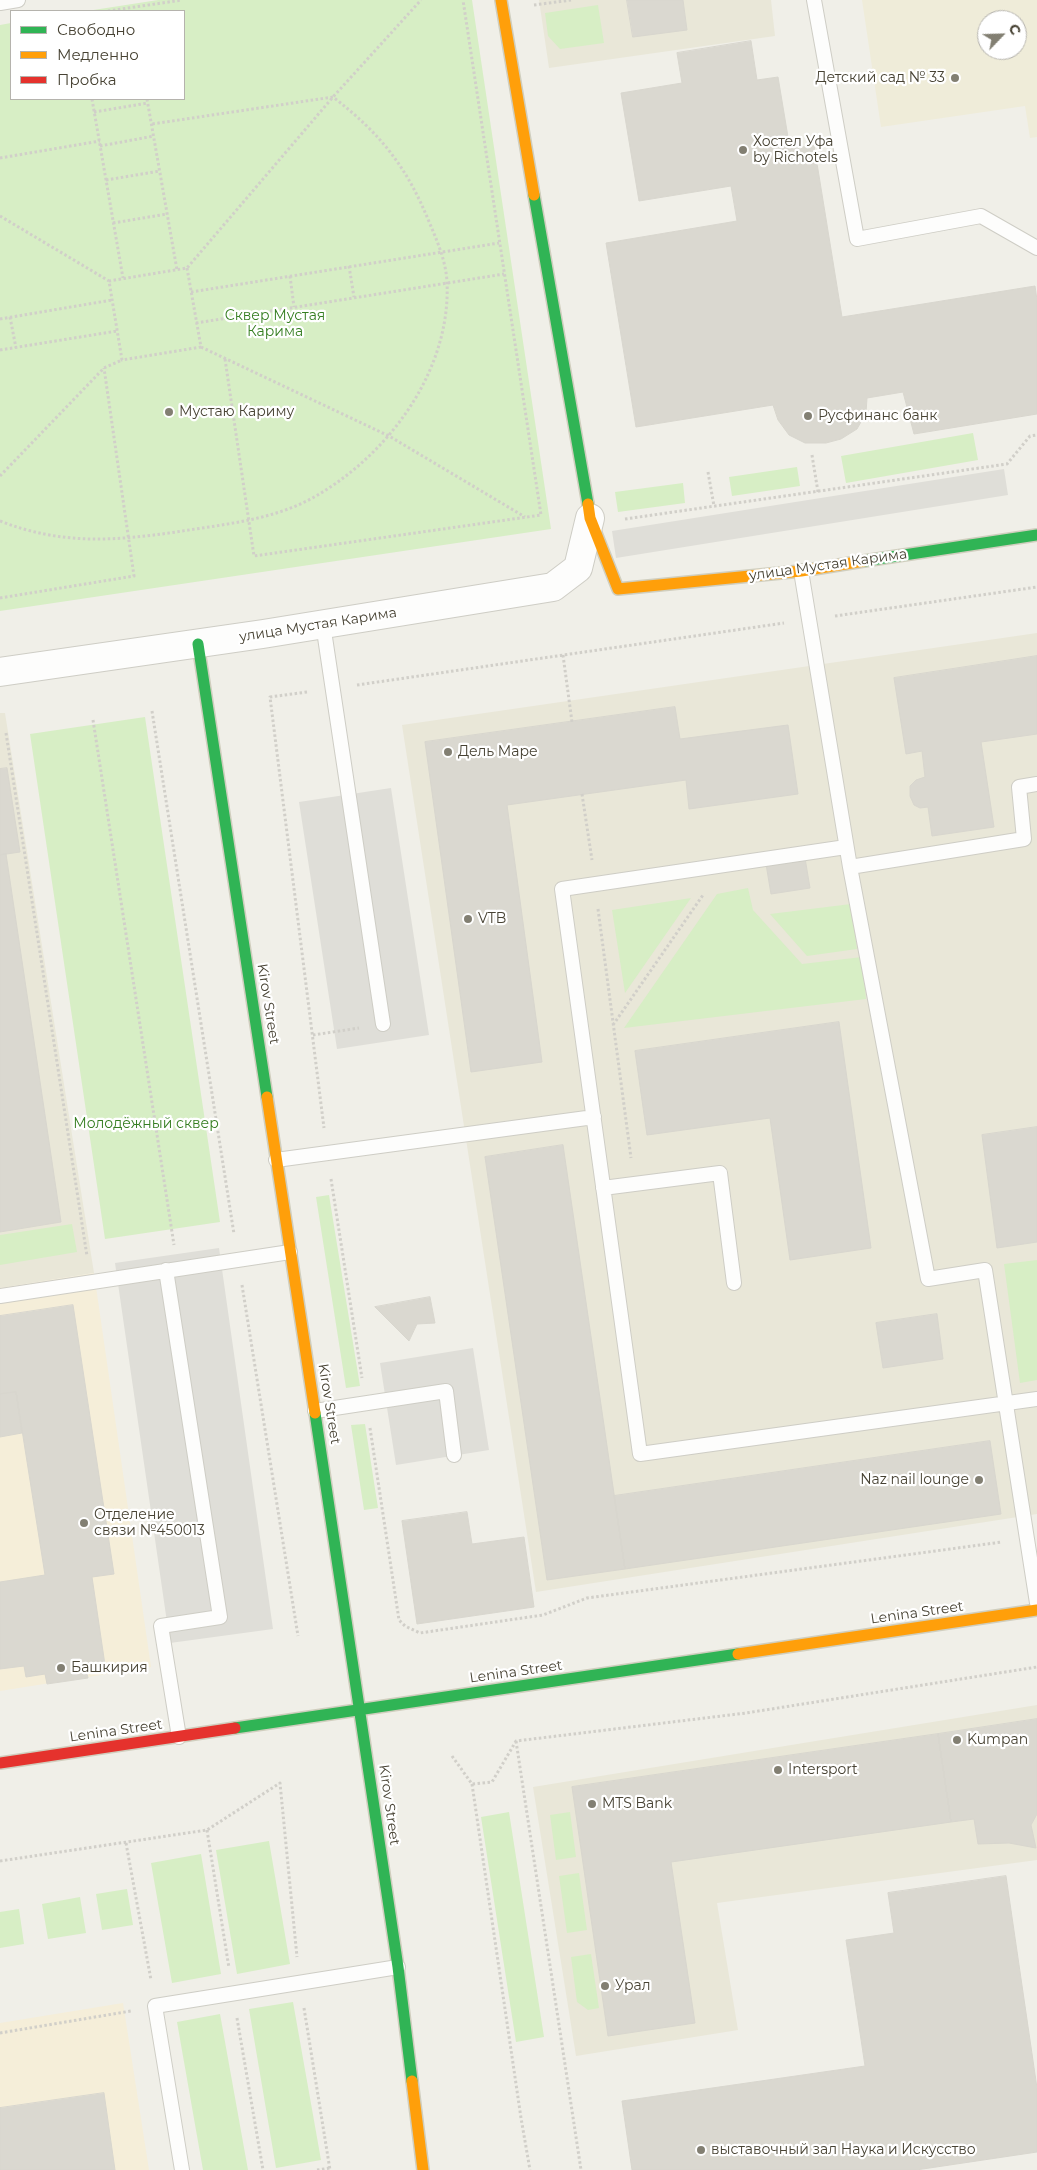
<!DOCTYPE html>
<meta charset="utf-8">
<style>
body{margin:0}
#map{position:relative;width:1037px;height:2170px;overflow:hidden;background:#f0efe8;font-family:Montserrat,sans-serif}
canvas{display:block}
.legend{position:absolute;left:10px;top:10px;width:175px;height:90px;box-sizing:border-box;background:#fff;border:1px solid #b5b3ad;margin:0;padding:6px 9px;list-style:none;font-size:15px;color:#474233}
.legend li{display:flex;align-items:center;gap:10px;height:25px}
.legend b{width:25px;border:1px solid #b5b3ad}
.north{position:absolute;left:977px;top:10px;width:50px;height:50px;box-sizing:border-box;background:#fff;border:1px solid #b5b3ad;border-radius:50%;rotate:66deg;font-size:14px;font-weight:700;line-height:20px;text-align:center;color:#474233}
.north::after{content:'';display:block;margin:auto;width:18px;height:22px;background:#827f72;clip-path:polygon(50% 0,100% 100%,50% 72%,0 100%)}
</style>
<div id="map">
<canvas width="1037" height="2170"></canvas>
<ul class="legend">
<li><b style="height:6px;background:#30b455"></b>Свободно</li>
<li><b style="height:6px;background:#ff9f0a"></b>Медленно</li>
<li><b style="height:6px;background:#e5322d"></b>Пробка</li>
</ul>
<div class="north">С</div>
</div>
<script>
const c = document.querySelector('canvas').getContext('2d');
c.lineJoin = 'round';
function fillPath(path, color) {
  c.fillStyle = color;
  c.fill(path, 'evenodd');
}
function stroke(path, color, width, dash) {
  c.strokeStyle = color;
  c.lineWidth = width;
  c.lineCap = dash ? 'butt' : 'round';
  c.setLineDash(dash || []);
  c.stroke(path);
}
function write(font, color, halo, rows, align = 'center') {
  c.font = font + ' Montserrat,sans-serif';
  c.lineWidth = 4.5;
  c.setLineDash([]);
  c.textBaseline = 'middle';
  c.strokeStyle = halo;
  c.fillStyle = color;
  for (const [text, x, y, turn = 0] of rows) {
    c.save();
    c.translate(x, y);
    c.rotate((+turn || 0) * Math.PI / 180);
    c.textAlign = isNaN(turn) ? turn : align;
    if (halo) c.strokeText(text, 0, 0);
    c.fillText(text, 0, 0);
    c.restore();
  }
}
const residential = new Path2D(`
 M539,0H771L775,36L549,68Z
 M1037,633V1514L536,1592L402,725Z
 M0,713H5L94,1273L0,1288Z
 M1037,1705V1860L717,1903L738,2030L576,2056L533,1787Z`);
const commercial = new Path2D(`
 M94,1273L151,1667L0,1691V1288Z
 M123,2003L149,2170H0V2023Z`);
const education = new Path2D(`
 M862,0H1037V137L1030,138L1025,106L881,127ZM987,20H1017V50H987Z`);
const green = new Path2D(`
 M158,0H472L551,529L0,611V25L11,23V99H184V11H87Z
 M598,5L604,43L560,49L548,36L545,13Z
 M973,433L978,460L846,483L841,456Z
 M797,467L800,486L732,496L729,477Z
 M683,483L685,503L618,512L615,492Z
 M145,717L220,1222L105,1239L30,734Z
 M748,888L753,910L802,964L862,957L866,999L624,1028L717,894Z
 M691,898L625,993L612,910Z
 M851,904L857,949L807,956L770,914Z
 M329,1195L360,1386L346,1388L316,1197Z
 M72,1224L77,1252L0,1265V1235Z
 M1037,1260V1380L1020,1383L1004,1264Z
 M365,1424L378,1508L364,1510L351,1425Z
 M509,1812L544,2037L516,2042L481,1817Z
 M570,1812L576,1857L556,1860L550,1815Z
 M269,1841L290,1964L237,1974L216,1850Z
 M201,1854L221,1974L172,1983L151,1863Z
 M579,1873L587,1930L567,1933L559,1876Z
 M127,1889L133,1925L102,1930L96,1894Z
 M80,1897L86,1933L48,1939L42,1904Z
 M19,1909L24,1944L0,1948V1912Z
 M591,1954L599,2008L588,2010L577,2002L571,1957Z
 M293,2002L321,2160L276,2168L249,2009Z
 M220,2014L248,2170H203L177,2022Z`);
const parking = new Path2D(`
 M1004,469L1008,495L616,558L612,531Z
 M391,788L429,1035L337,1049L299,802Z
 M219,1248L273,1629L170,1643L115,1263Z
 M473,1348L489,1450L396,1465L380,1363Z`);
const building = new Path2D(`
 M627,0H683L687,30L633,37Z
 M751,41L757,80L778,77L790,149L814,145L842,317L1035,286L1037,300V414L914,434L903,392L867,398L866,413L857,429L841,439L826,443H805L789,435L778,420L773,405L636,427L606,243L737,221L731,186L639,201L621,93L682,83L677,53Z
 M1037,656V734L981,742L994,827L932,836L928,807L920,808L914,805L910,796V786L916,780L925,777L922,751L906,754L894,678Z
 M675,707L680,739L788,725L798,794L689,809L686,780L507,805L542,1062L471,1072L425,742Z
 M7,768L20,852L0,855V769Z
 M6,854L61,1222L0,1232V855Z
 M805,858L810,888L771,894L766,864Z
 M839,1022L871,1248L790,1260L770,1118L647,1135L635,1051Z
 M1037,1127V1242L997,1248L982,1135Z
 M563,1145L625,1569L547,1580L485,1157Z
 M430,1297L435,1323L417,1324L409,1341L375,1307Z
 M73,1305L114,1574L92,1577L105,1665L86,1668L88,1678L47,1684L45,1674L26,1677L24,1666L0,1669V1582L45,1575L16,1392L0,1394V1316Z
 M937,1314L943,1359L883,1368L876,1323Z
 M16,1392L22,1433L0,1437V1394Z
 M990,1441L1001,1514L625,1569L614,1496Z
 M467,1512L472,1544L524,1537L534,1607L417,1624L402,1521Z
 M1037,1719V1814L1031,1825L1036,1848L1009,1843L978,1844L974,1819L951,1822L938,1734Z
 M938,1734L951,1822L671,1862L695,2023L608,2036L572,1787Z
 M1006,1876L1037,2088V2152L916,2170H632L622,2101L865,2066L846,1940L894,1933L888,1893Z
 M104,2093L115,2170H0V2108Z`);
const path = new Path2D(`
 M534,5L571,0
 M108,11L182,0
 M92,99L123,278
 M147,99L177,270
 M94,112L148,103
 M100,146L154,136
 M0,158L100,141
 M106,180L160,171
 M0,216L109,281
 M113,223L167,214
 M349,266L354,297
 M187,268L201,347L122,360L109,281L187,268L333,97L421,0
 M290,276L294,307
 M191,292L499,243
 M10,317L16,348
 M0,319L112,300
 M196,323L504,274
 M201,347L389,436L525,517
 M0,350L117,331
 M225,359L254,556L541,515L463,0
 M812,455L818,492
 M708,472L714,506
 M0,476L104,368L122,360
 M625,519L1007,464L1030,436L1037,435
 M0,521C61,545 114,541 176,532C225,524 278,520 321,493C392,450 451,368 447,282C446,262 438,243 430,224C407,167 381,134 333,97L152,124
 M0,598L134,576L104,368
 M835,616L1037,587
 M563,655L572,722
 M357,685L784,623
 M307,692L270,697L324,1128
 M152,711L234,1234
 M93,720L174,1245
 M6,733L87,1256
 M582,794L592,860
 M598,909L631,1158
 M613,1025L703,895
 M313,1035L359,1028
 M331,1179L362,1378
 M242,1285L298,1636
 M370,1428L399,1620L405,1626L420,1633L543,1615L587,1598L1002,1542
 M516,1741L581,2170
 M452,1756L472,1784L492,1782L516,1741L746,1713L1037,1667
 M472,1784L521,2118L530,2170
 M207,1830L229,1968
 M126,1843L151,1980
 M0,1861L207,1830L280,1783L297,1957
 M304,2008L330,2170
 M237,2018L263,2170
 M0,2033L131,2011
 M317,2170L330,2168`);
const lane = new Path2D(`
 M814,0L857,239L981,216L1037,248
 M0,3L18,0
 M801,571L850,867L928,1279L985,1270L1037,1603
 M323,624L383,1024
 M846,847L562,889L640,1454L1037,1399
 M850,867L1024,839L1019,787L1037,784
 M276,1160L594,1117
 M603,1188L720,1173L734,1283
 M166,1270L220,1617L161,1626L179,1737
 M0,1296L290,1252
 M315,1411L446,1391L454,1455
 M182,2170L155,2006L398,1967`);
const street = new Path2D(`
 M0,672L263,634L553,587L578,568L590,518`);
const fast = new Path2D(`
 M534,195L588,504
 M864,561L1037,535
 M198,644L267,1097
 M315,1413L398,1967L412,2081
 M235,1728L738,1654`);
const slow = new Path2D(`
 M501,0L534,195
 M588,504L590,518L618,589L801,571L864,561
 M267,1097L315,1413
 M738,1654L1037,1610
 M412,2081L423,2170`);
const jam = new Path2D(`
 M0,1763L235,1728`);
const markers = [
 [955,78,5,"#827f72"],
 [743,150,5,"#827f72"],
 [169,412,5,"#827f72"],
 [808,416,5,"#827f72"],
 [448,752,5,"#827f72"],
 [468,919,5,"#827f72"],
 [979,1480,5,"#827f72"],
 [84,1523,5,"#827f72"],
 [61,1668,5,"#827f72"],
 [957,1740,5,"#827f72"],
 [778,1770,5,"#827f72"],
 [592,1804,5,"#827f72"],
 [605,1986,5,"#827f72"],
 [701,2150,5,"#827f72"]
];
const poiNames = [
 ["Детский сад № 33",945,78,"right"],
 ["Хостел Уфа",753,142],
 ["by Richotels",753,158],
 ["Мустаю Кариму",179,412],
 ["Русфинанс банк",818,416],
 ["Дель Маре",458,752],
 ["VTB",478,919],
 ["Naz nail lounge",969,1480,"right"],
 ["Отделение",94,1515],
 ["связи №450013",94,1531],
 ["Башкирия",71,1668],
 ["Kumpan",967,1740],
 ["Intersport",788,1770],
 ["MTS Bank",602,1804],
 ["Урал",615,1986],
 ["выставочный зал Наука и Искусство",711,2150]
];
const parkNames = [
 ["Сквер Мустая",275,316],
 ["Карима",275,332],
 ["Молодёжный сквер",146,1124]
];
const streetNames = [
 ["улица Мустая Карима",828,565,-8],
 ["улица Мустая Карима",318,625,-9],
 ["Kirov Street",268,1004,81],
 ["Kirov Street",329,1404,81],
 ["Lenina Street",917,1613,-8],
 ["Lenina Street",516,1672,-8],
 ["Lenina Street",116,1731,-8],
 ["Kirov Street",389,1805,82]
];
fillPath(residential, '#e9e7d8');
fillPath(commercial, '#f5eed9');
fillPath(education, '#efecd9');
fillPath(green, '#d7eec5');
fillPath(parking, '#dfded8');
fillPath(building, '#dad8d0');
stroke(building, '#d8d6ce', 1);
stroke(lane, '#cecdc5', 16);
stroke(street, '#cecdc5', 30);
stroke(fast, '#d0cebe', 14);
stroke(slow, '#d0cebe', 14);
stroke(jam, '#d0cebe', 14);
stroke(path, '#d1cfc9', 3, [2.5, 2.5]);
stroke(lane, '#fdfdfc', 14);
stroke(street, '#fdfdfc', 28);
stroke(fast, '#30b455', 11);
stroke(slow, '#ff9f0a', 11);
stroke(jam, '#e5322d', 11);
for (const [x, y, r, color] of markers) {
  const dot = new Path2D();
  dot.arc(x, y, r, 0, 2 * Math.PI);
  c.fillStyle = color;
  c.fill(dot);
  stroke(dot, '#fff', 2);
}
write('14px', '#474233', '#fff', poiNames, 'left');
write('14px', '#357e21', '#fff', parkNames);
write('14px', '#474233', '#fff', streetNames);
</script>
